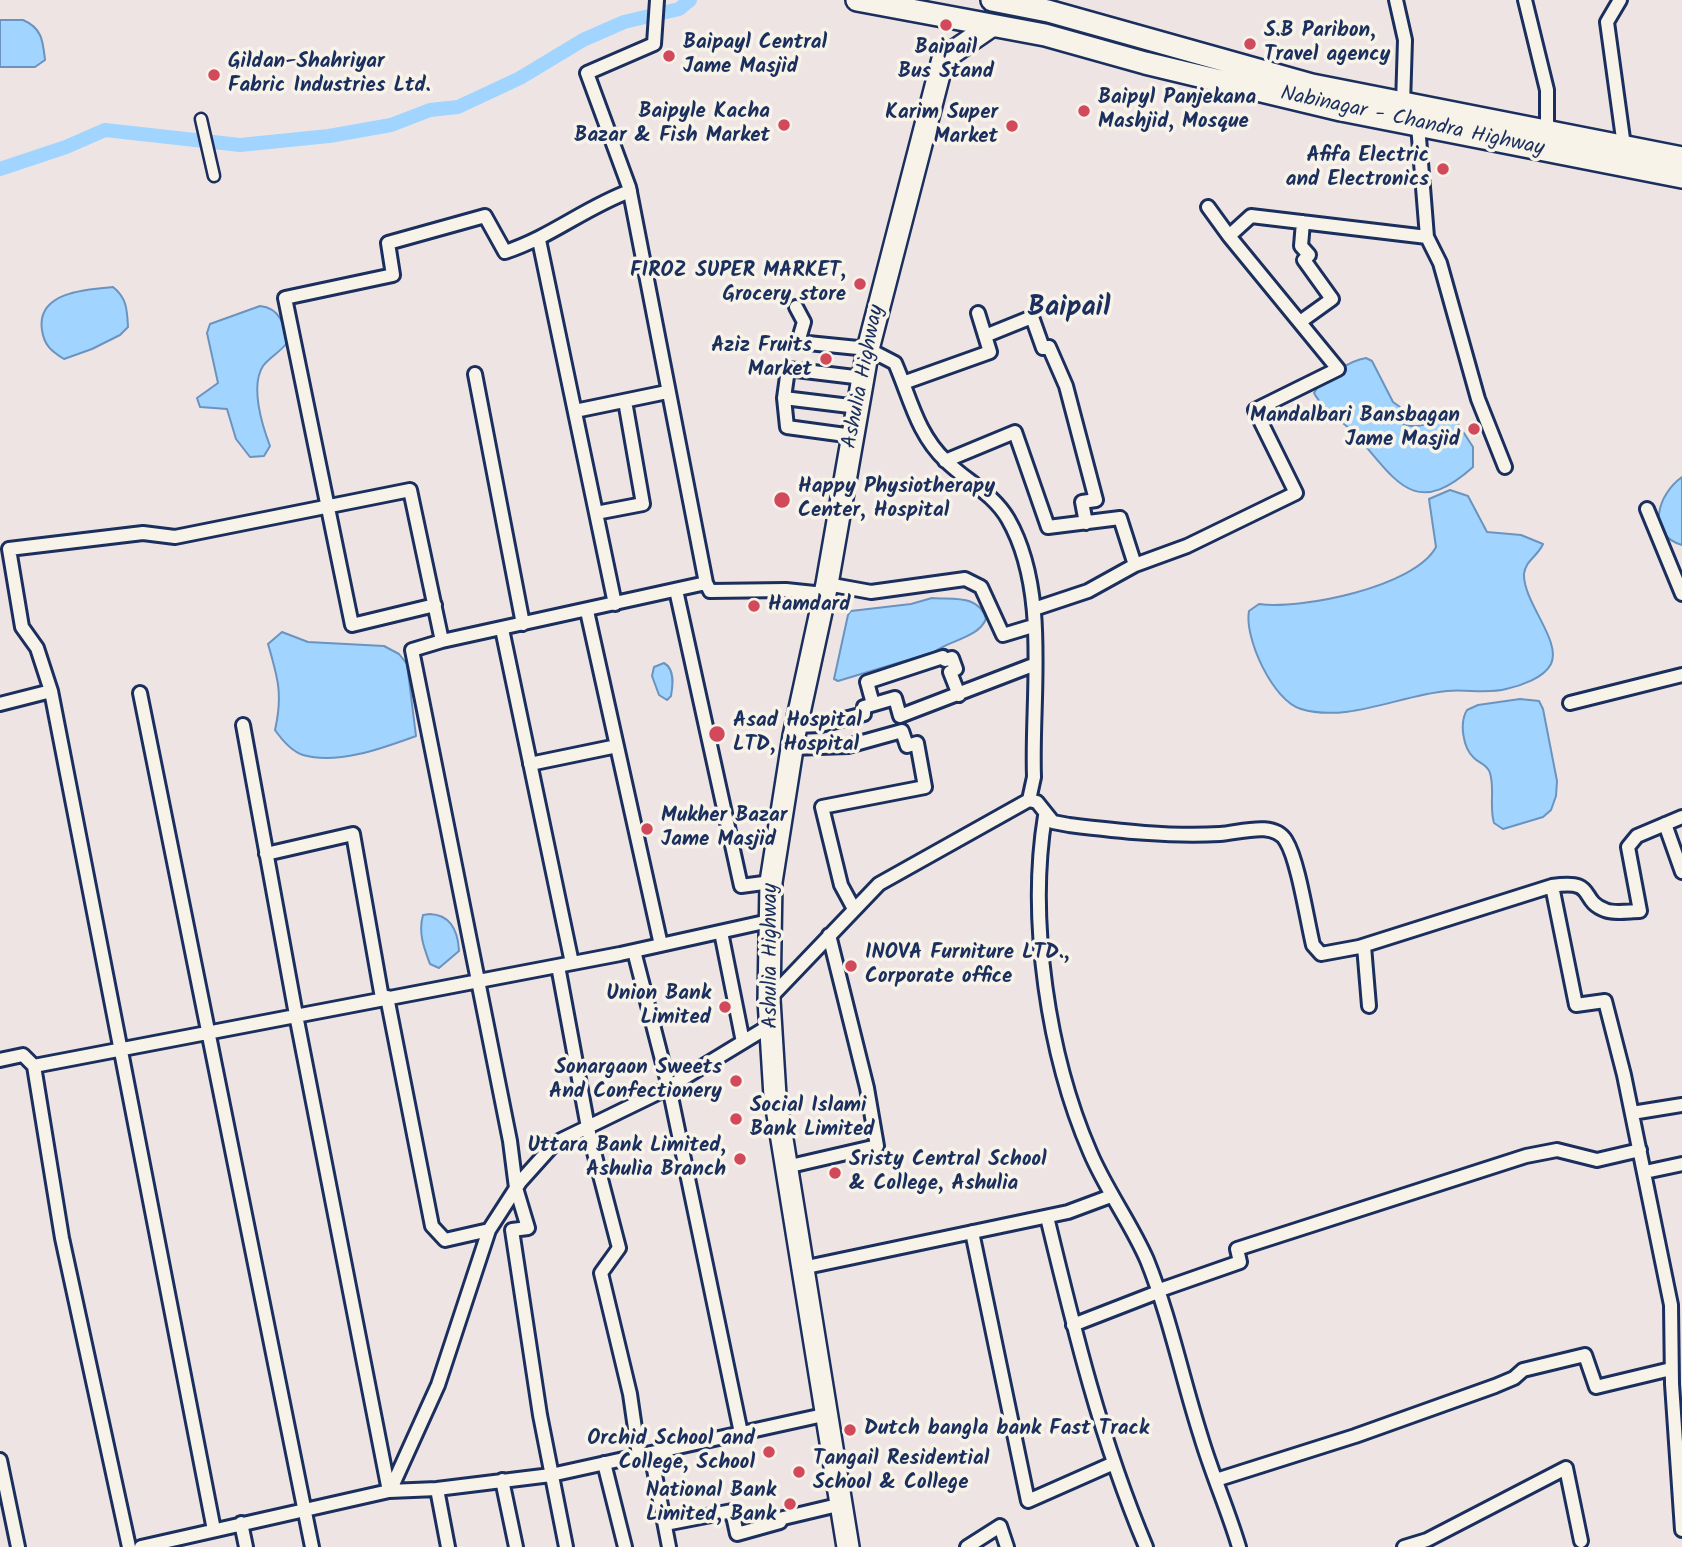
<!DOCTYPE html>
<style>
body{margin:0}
canvas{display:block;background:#eee4e3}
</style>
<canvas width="1682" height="1547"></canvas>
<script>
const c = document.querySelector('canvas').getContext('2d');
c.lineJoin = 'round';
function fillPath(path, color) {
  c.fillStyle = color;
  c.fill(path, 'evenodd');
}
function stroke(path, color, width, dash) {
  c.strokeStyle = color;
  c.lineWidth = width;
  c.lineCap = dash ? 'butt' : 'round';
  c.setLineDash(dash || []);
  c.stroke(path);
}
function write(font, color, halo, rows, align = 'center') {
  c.font = font + ' Kalam,sans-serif';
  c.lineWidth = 7;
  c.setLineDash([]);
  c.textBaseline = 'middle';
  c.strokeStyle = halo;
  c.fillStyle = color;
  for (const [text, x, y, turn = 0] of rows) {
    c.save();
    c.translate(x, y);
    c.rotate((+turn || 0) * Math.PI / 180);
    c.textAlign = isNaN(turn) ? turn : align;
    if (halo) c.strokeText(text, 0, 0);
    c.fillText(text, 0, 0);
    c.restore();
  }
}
const water = new Path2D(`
 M23,20C42,28 43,41 45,60L35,67H0V20Z
 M113,287C127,298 127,310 128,327L120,335L92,349L64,359C51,351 44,345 42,330C36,292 87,289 113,287Z
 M260,306C280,308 285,325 287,343C280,352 269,358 263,366C250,386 262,425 270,446L264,456L250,457L236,439L227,409L200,407L197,398L218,383L207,333L210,324Z
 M1366,358L1372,361L1393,402L1400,407L1398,419C1410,436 1438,416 1458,424L1473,447V467C1415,519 1397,482 1357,436C1344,422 1323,410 1314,393C1320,379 1351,360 1366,358Z
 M1682,477V545C1645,534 1658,494 1682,477Z
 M1450,490L1468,496L1487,532L1521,535L1543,544C1538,556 1525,561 1524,574C1523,602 1562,641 1551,664C1544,678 1520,686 1506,689C1488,694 1466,689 1447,691C1401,695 1347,723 1301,709C1273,701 1244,638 1249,611L1259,604C1300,610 1415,587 1436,547L1429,499Z
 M932,598C953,600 979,594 986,619C978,638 950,640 934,652L838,681L834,679L848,615L851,611L911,604Z
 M282,632L308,642L384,646L399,654L407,664L416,736C383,748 338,765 303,755C291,751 282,740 275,730C283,695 278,678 268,644Z
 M664,663C675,669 673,685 671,696L667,700L659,695L652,676L654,667Z
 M1520,699L1539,701L1543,709L1557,781L1556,796L1551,810L1543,817L1503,829L1494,823C1489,806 1495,790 1490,773C1487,764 1480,764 1474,758C1463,748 1459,723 1467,710L1478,705Z
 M430,914C451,915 458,931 459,951L439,968L430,964C424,948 418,933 423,915Z`);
const canal = new Path2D(`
 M0,169L66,147L105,130L240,145L329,136L391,125L430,110L458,107L520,78L583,40L624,22L679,9L690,0`);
const pedestrian = new Path2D(`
 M201,119L214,176`);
const minor = new Path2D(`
 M1396,0L1405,40L1403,104
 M1525,0L1547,90V133
 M1620,0L1607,22L1624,146
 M1208,207L1229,236
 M1427,237L1440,263L1478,399L1505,467
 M539,240L615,604
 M1300,322L1332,299L1304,260L1309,255L1301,246L1303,222
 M985,336L1032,317L1043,348L1049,347L1066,386L1096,500L1082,502L1086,523
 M475,374L523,624
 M903,383L990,352L978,313
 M784,398L787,427L853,436
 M858,407L784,398L788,369L863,378
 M575,411L667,392
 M945,461L1015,432L1048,527L1120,518L1135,565
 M1647,509L1682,594
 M596,513L643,504L625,401
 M706,583L710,591L786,590L824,594
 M827,584L871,592L965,579L981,587L1003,635L1033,626
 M676,590L741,886L771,882
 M435,605L352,625L285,298L393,275L388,243L485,216L505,252C551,237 586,207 630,191
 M1034,609L1088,591L1135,565L1187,546L1296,493L1255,410L1338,369L1229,236L1251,216L1427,237L1418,125
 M587,611L661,945
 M502,629L572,963
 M442,641L706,583L629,187L587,73L654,44L657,0
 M51,691L37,648L22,627L9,549L143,533L175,537L410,490L442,641L412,650L510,1141L516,1188L528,1228L512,1230L540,1415L566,1547
 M140,693L312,1547
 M1570,703L1682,675
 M0,704L51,691L214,1530
 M873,704L867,682L943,657L945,660L952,658L956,669L950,672L959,695
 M243,725L296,1015L389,1491
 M797,726L821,725L864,714V707L895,698L900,716L1033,665
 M792,748L848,746L902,731L907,746L917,743L925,787L822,807L841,885L854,909
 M530,764L617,746
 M1029,800L1037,802L1053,822L1069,825C1118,831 1171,837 1220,834C1239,833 1274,820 1286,841C1298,860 1307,920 1313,945L1321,954L1359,947L1552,886C1598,879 1578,900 1605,910C1614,914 1630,911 1640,911L1628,847L1637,836L1682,817
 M1045,816C1028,920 1048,1055 1090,1152C1106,1190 1131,1223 1147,1260C1170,1317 1182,1378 1201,1437C1212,1474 1228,1510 1239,1547
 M1665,824L1682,872
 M266,854L353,834L382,998
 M1552,886L1576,1005L1605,1001L1624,1075L1671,1305L1672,1384L1682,1530
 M721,932L743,1042
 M1364,946L1369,1006
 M634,951L669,1087L741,1433
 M558,966L589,1133L619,1248L601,1273L630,1394L639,1456
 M387,997L432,1226L445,1240L489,1230
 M769,999L879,884L1029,800L1034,777C1031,696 1050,592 1008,519C993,493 966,481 946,461C917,434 910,397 895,363L868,349L798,342L804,322L796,307
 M0,1060L23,1055L34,1066
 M1632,1113L1682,1105
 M786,1167L877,1146L867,1088L829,935
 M1645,1172L1682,1164
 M1047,1217C1074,1329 1101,1441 1146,1547
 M972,1232L1028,1501L1114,1463
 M802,1268L1068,1212L1111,1196
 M1157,1291L1240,1262L1237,1249L1526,1156L1557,1150L1597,1160L1640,1150
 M1073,1325L1158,1292
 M651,1454L669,1547
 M0,1460L18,1547
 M604,1463L625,1547
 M502,1480L516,1547
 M1216,1480L1355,1436L1495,1386L1514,1378L1523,1370L1585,1355L1596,1387L1671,1369
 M437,1489L448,1547
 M390,1491L438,1385L489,1230L520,1182L555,1143L664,1090L771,1025
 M241,1523L246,1547
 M665,1524L732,1511L737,1534L780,1522L779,1519L842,1504
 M129,1547L62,1238L34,1066L620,954L769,921
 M141,1547L389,1491L437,1489L551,1475L828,1414
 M967,1547L1000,1526L1007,1547
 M1404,1547L1427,1540L1566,1468L1581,1541`);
const trunk = new Path2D(`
 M857,0L1045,35L1145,63L1341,110L1682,177
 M992,0L1048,11L1312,85L1682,158
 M848,1547L775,1096L769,1000L771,882L794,736L827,584L868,349L943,59L991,26`);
const markers = [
 [946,25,7,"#d1495b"],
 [1250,44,7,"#d1495b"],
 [669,56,7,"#d1495b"],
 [214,75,7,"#d1495b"],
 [1084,111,7,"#d1495b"],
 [784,125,7,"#d1495b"],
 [1012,126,7,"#d1495b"],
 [1443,169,7,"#d1495b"],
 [860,284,7,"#d1495b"],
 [826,359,7,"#d1495b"],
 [1474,429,7,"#d1495b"],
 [782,500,9,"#d1495b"],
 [754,606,7,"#d1495b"],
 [717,734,9,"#d1495b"],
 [647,829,7,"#d1495b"],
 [851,966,7,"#d1495b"],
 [725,1007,7,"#d1495b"],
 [736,1081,7,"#d1495b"],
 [736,1119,7,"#d1495b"],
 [740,1159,7,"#d1495b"],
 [835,1173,7,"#d1495b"],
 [850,1430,7,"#d1495b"],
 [769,1452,7,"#d1495b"],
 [799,1472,7,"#d1495b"],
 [790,1504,7,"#d1495b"]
];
const poiNames = [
 ["S.B Paribon,",1264,32],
 ["Travel agency",1264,56],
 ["Baipayl Central",683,44],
 ["Jame Masjid",683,68],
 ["Baipail",946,49,"center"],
 ["Bus Stand",946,73,"center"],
 ["Gildan-Shahriyar",228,63],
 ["Fabric Industries Ltd.",228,87],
 ["Baipyl Panjekana",1098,99],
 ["Mashjid, Mosque",1098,123],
 ["Baipyle Kacha",770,113,"right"],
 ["Bazar & Fish Market",770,137,"right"],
 ["Karim Super",998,114,"right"],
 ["Market",998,138,"right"],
 ["Afifa Electric",1429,157,"right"],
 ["and Electronics",1429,181,"right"],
 ["FIROZ SUPER MARKET,",846,272,"right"],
 ["Grocery store",846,296,"right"],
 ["Aziz Fruits",812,347,"right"],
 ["Market",812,371,"right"],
 ["Mandalbari Bansbagan",1460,417,"right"],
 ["Jame Masjid",1460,441,"right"],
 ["Happy Physiotherapy",798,488],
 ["Center, Hospital",798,512],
 ["Hamdard",768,606],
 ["Asad Hospital",733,722],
 ["LTD, Hospital",733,746],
 ["Mukher Bazar",661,817],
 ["Jame Masjid",661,841],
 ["INOVA Furniture LTD.,",865,954],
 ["Corporate office",865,978],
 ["Union Bank",711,995,"right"],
 ["Limited",711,1019,"right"],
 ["Sonargaon Sweets",722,1069,"right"],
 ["And Confectionery",722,1093,"right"],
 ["Social Islami",750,1107],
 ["Bank Limited",750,1131],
 ["Uttara Bank Limited,",726,1147,"right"],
 ["Ashulia Branch",726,1171,"right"],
 ["Sristy Central School",849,1161],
 ["& College, Ashulia",849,1185],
 ["Dutch bangla bank Fast Track",864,1430],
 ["Orchid School and",755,1440,"right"],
 ["College, School",755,1464,"right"],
 ["Tangail Residential",813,1460],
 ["School & College",813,1484],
 ["National Bank",776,1492,"right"],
 ["Limited, Bank",776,1516,"right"]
];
const streetNames = [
 ["Nabinagar - Chandra Highway",1412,123,12],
 ["Ashulia Highway",865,377,-79],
 ["Ashulia Highway",772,956,-90]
];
const districtNames = [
 ["Baipail",1069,310]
];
fillPath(water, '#a1d5ff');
stroke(water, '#6b93bf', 2);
stroke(canal, '#a1d5ff', 14);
stroke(pedestrian, '#1b2f5e', 15);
stroke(minor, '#1b2f5e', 18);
stroke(trunk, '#1b2f5e', 26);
stroke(pedestrian, '#f7f3e8', 10);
stroke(minor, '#f7f3e8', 12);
stroke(trunk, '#f7f3e8', 21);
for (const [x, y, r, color] of markers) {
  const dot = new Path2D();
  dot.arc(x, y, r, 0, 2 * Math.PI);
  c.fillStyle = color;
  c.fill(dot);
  stroke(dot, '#f7f3e8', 2.5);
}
write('bold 21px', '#1b2f5e', '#f7f3e8', poiNames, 'left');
write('21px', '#1b2f5e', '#f7f3e8', streetNames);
write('bold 28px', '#1b2f5e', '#f7f3e8', districtNames);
</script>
